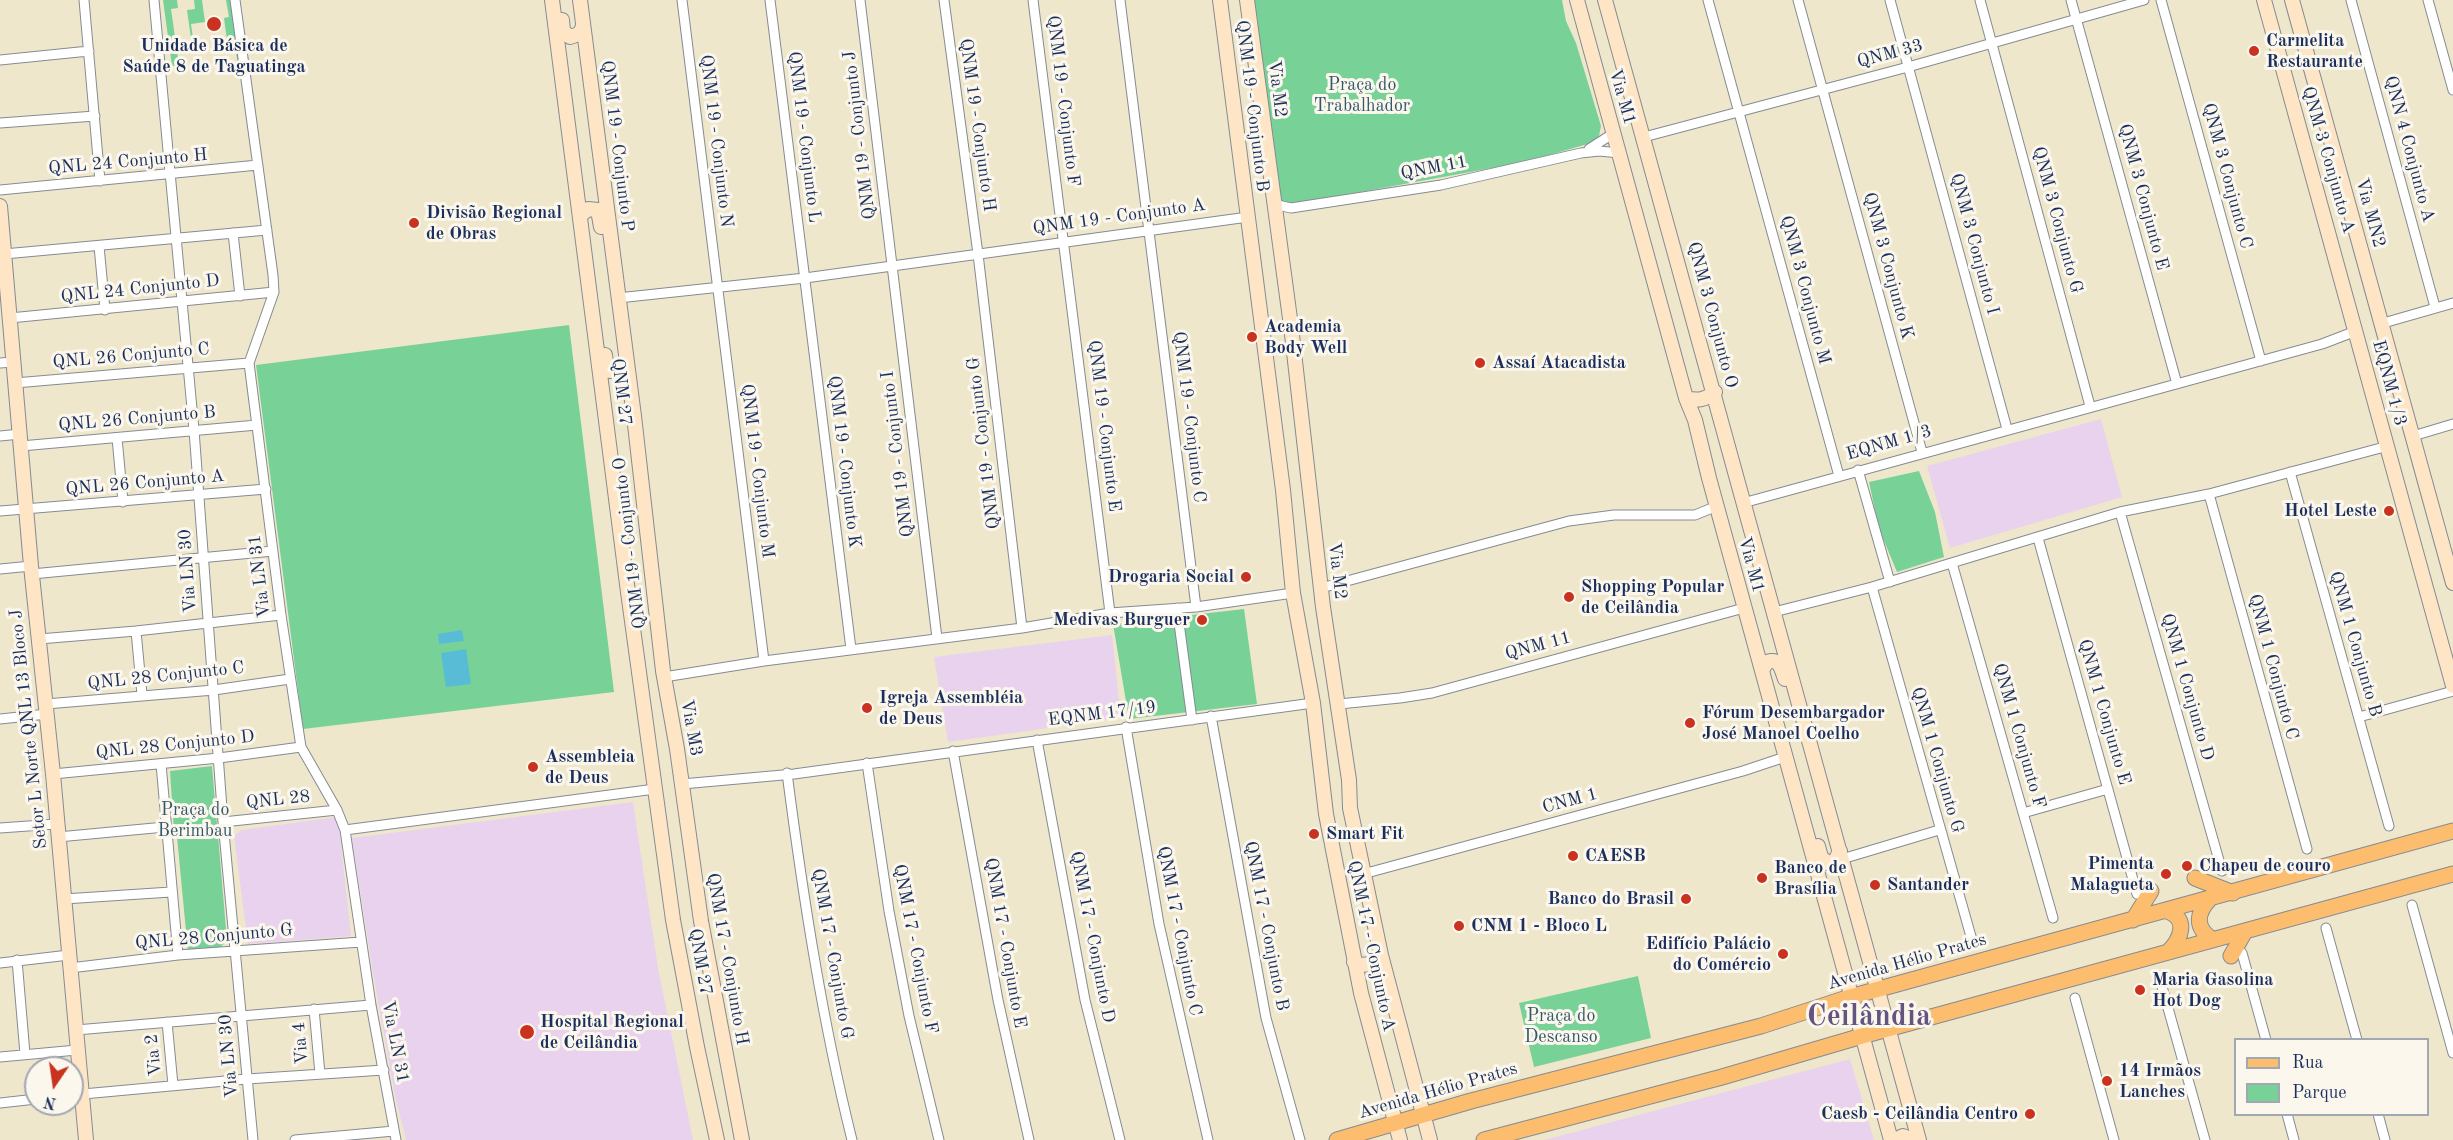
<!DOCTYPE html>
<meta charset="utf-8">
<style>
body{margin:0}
#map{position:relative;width:2453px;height:1140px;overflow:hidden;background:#efe7cb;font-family:"Old Standard TT",serif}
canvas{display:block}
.legend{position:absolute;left:2234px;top:1038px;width:195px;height:78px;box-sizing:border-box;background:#fbf7ec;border:2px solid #a1a7b3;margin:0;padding:8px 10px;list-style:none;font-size:18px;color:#1b2f5e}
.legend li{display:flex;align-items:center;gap:12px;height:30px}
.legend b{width:30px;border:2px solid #a1a7b3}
.north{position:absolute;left:24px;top:1056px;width:60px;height:60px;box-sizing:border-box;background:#fbf7ec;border:2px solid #a1a7b3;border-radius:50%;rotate:193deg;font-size:16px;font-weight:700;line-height:24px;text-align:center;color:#1b2f5e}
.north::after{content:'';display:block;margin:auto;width:21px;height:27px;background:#c8321e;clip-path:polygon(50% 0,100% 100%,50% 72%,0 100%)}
</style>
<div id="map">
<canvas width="2453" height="1140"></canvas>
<ul class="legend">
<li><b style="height:8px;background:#fcbd6f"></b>Rua</li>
<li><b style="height:16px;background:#78d298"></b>Parque</li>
</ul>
<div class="north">N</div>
</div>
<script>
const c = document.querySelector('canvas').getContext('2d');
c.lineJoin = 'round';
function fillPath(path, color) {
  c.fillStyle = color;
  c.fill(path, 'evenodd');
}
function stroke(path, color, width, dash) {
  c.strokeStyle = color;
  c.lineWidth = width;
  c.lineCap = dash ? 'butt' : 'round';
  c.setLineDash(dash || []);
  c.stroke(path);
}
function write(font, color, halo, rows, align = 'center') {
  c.font = font + ' "Old Standard TT",serif';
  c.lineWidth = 6;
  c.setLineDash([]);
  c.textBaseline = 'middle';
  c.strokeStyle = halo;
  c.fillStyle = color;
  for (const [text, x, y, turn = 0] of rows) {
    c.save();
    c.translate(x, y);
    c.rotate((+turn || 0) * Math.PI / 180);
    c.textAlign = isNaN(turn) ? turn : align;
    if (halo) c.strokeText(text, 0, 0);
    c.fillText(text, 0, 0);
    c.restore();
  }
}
const built = new Path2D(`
 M2101,419L2122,497L1950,548L1927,466Z
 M1112,635L1121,718L948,742L934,657Z
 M633,802L658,968L693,1140H406L395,1096L372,967L352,838Z
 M338,817L351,936L248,944L234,836L241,830Z
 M1850,1059L1874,1140H1544Z`);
const green = new Path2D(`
 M163,0H177L178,8L171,9L179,65L172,66Z
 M194,0H202L205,22L191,24L195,52L193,53L187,10L195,9Z
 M226,0H234L245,76H240L235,47L228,48L224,18L229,17Z
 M1249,0H1562L1566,21L1576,43L1601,126L1598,141L1525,162L1284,206L1278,204Z
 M569,325L614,692L303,729L256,365Z
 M1919,471L1935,512L1944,557L1897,572L1879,529L1869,482Z
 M1244,609L1257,704L1129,719L1113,624Z
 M212,766L227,940L220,948L188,952L177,837L174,832L170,771Z
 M1638,976L1651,1038L1534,1067L1519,1003Z`);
const water = new Path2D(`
 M462,630L464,641L439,644L438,634Z
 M466,649L471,684L446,687L441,653Z`);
const street = new Path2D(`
 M84,0L100,181
 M154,0L194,430L223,822L253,1140
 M235,0L273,275L274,292L249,363L281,615L301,747L337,810L345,830L371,1005L396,1140
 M682,0L764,661
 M770,0L851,649
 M860,0L937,638
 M944,0L978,254L1022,628
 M1033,0L1110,613
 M1120,0L1196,607
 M1708,0L1839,476
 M1798,0L1922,452
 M1890,0L2007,429
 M1980,0L2090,406
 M2071,0L2177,384
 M2161,0L2261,361
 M2351,0L2435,307
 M2428,0L2453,90
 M0,60L89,51
 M0,123L95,116
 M1644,137L1908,67L2144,0
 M1589,149L1614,133
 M0,190L258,165
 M1273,204L1291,208L1441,185L1581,153L1599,151L1620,153
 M233,233L240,296
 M99,246L105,310
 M4,254L267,230
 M618,298L805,278L1248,217
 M10,318L274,292
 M2380,324L2453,303
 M0,363L13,362
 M15,383L249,363
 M0,436L20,434
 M2413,436L2453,424
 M117,438L123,502
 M21,446L257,425
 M1858,470L1890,582
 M2290,472L2389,826
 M2209,494L2307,849
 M1743,503L2322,344L2356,331
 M0,511L266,489
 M2120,512L2222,871
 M2038,538L2137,894
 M1952,563L2053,918
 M0,569L31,566
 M32,574L273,551
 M1872,587L1972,940
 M1321,588L1569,521L1614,515H1695L1717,506
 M1177,608L1192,720
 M1774,612L1872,587L2120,512L2209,494L2388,446
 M136,631L142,695
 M39,639L136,631L281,615
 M664,677L764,661L1022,628L1110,613L1196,607L1293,593
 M46,704L214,690L290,679
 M1339,704L1400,698L1432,693L1744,608
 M1211,716L1266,1018L1300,1140
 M2359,717L2453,691
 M0,719L47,714
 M1126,727L1159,924L1208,1140
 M1037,740L1085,1000L1120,1140
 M953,751L998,1000L1029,1140
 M867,763L889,911L909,1016L939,1140
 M161,764L178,955
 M787,773C803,896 822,1020 852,1140
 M53,774L219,758L301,747
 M682,784L794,774L1313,703
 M2023,813L2108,789
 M223,822L337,810
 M0,828L56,824
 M345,830L655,789
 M58,837L165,827
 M1842,859L1939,830
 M1363,874L1743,771L1785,757
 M64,899L171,892
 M2412,905L2453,1053
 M2326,928L2357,1040
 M2242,953L2266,1040
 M17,960L25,1054
 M0,963L69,955
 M70,968L178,955L361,942
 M2159,976L2205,1140
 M2075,998L2114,1140
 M314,1009L320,1074
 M167,1022L173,1085
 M76,1030L371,1005
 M0,1057L77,1050
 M72,1095L247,1079L384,1070
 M0,1103L36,1099
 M2287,1114L2294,1140
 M2378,1114L2385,1140
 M295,1140L394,1131`);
const secondary = new Path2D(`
 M552,0L628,592L673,920L697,1047L717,1140
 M580,0L634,416L663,671L677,749L701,921L742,1140
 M1220,0L1283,490L1293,593L1313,703L1326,814L1361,993L1400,1140
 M1247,0L1291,326L1323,607L1349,780L1350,808L1381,955L1430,1140
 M1577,0L1686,398L1695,420L1709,478L1891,1140
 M1605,0L1919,1140
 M2264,0L2453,686
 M2292,0L2453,583
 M562,20L563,31L570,37L579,34L583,27
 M0,206L31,566L53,774L86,1140
 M580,216L588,209L598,210L601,227
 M605,355L607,368L610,371H619L627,364
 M1686,398C1698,401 1705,400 1715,392
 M1762,670L1767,662C1780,658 1781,668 1785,679
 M1818,846L1821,857L1828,863L1835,861L1840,851
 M1354,962L1360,965L1372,964L1381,955
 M1895,1140L1903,1136L1912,1140`);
const primary = new Path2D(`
 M2195,878L2233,893
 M2209,900C2195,915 2196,929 2213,940
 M2167,911C2189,918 2181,939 2169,951
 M2133,920L2151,891
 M2231,956L2244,933
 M1337,1140L1471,1101L1761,1026L1850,997L2453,831
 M1484,1140L1722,1077L1862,1036L2453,874`);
const markers = [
 [214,24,8,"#c8321e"],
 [2254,51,6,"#c8321e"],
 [414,223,6,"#c8321e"],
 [1252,337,6,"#c8321e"],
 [1480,363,6,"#c8321e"],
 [2389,511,6,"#c8321e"],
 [1246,577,6,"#c8321e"],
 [1569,597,6,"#c8321e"],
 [1202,620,6,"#c8321e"],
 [867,708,6,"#c8321e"],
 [1690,723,6,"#c8321e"],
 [533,767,6,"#c8321e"],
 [1314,834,6,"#c8321e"],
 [1573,856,6,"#c8321e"],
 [2187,866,6,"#c8321e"],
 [2166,874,6,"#c8321e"],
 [1762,878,6,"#c8321e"],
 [1875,885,6,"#c8321e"],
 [1686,899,6,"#c8321e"],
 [1459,926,6,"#c8321e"],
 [1783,954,6,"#c8321e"],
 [2140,990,6,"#c8321e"],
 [527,1032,8,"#c8321e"],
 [2107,1081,6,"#c8321e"],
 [2030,1114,6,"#c8321e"]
];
const poiNames = [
 ["Carmelita",2266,41],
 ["Restaurante",2266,62],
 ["Unidade Básica de",214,46,"center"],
 ["Saúde 8 de Taguatinga",214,67,"center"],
 ["Divisão Regional",426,213],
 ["de Obras",426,234],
 ["Academia",1264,327],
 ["Body Well",1264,348],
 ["Assaí Atacadista",1492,363],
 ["Hotel Leste",2377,511,"right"],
 ["Drogaria Social",1234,577,"right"],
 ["Shopping Popular",1581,587],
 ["de Ceilândia",1581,608],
 ["Medivas Burguer",1190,620,"right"],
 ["Igreja Assembléia",879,698],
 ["de Deus",879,719],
 ["Fórum Desembargador",1702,713],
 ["José Manoel Coelho",1702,734],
 ["Assembleia",545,757],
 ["de Deus",545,778],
 ["Smart Fit",1326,834],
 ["CAESB",1585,856],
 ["Pimenta",2154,864,"right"],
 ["Malagueta",2154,885,"right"],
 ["Chapeu de couro",2199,866],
 ["Banco de",1774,868],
 ["Brasília",1774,889],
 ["Santander",1887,885],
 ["Banco do Brasil",1674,899,"right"],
 ["CNM 1 - Bloco L",1471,926],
 ["Edifício Palácio",1771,944,"right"],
 ["do Comércio",1771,965,"right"],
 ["Maria Gasolina",2152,980],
 ["Hot Dog",2152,1001],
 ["Hospital Regional",540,1022],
 ["de Ceilândia",540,1043],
 ["14 Irmãos",2119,1071],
 ["Lanches",2119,1092],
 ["Caesb - Ceilândia Centro",2018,1114,"right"]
];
const streetNames = [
 ["QNM 33",1890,54,-15],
 ["Via M2",1277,89,83],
 ["Via M1",1622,97,74],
 ["QNM 19 - Conjunto F",1063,101,83],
 ["QNM 19 - Conjunto B",1252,106,83],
 ["QNM 19 - Conjunto H",977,125,82],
 ["QNM 19 - Conjunto J",860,135,-97],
 ["QNM 19 - Conjunto L",804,137,83],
 ["QNM 19 - Conjunto N",716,141,83],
 ["QNM 19 - Conjunto P",617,146,83],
 ["QNN 4 Conjunto A",2409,149,75],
 ["QNM 3 Conjunto A",2328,160,74],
 ["QNL 24 Conjunto H",128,162,-5],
 ["QNM 11",1434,168,-11],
 ["QNM 3 Conjunto C",2227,176,75],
 ["QNM 3 Conjunto E",2143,197,75],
 ["Via MN2",2370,213,75],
 ["QNM 19 - Conjunto A",1119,217,-8],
 ["QNM 3 Conjunto G",2057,220,75],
 ["QNM 3 Conjunto I",1974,244,75],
 ["QNM 3 Conjunto K",1888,266,75],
 ["QNL 24 Conjunto D",140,289,-6],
 ["QNM 3 Conjunto M",1805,290,75],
 ["QNM 3 Conjunto O",1712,315,75],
 ["QNL 26 Conjunto C",131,356,-5],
 ["EQNM 1/3",2389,383,75],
 ["QNM 27",621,392,83],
 ["QNM 19 - Conjunto C",1189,417,83],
 ["QNL 26 Conjunto B",137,419,-5],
 ["QNM 19 - Conjunto E",1104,426,83],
 ["QNM 19 - Conjunto G",984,443,-97],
 ["EQNM 1/3",1889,443,-16],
 ["QNM 19 - Conjunto I",898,454,-97],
 ["QNM 19 - Conjunto K",844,462,83],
 ["QNM 19 - Conjunto M",757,471,83],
 ["QNL 26 Conjunto A",145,483,-5],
 ["QNM 19 - Conjunto O",630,543,-97],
 ["Via M1",1751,565,75],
 ["Via LN 30",188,571,-94],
 ["Via M2",1337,571,83],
 ["Via LN 31",260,576,-97],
 ["QNM 1 Conjunto B",2355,644,74],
 ["QNM 11",1538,646,-15],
 ["QNM 1 Conjunto C",2273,667,75],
 ["QNL 28 Conjunto C",166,676,-6],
 ["QNM 1 Conjunto D",2187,687,74],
 ["QNM 1 Conjunto E",2104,712,74],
 ["EQNM 17/19",1102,714,-7],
 ["Via M3",691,728,80],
 ["Setor L Norte QNL 13 Bloco J",29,729,-96],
 ["QNM 1 Conjunto F",2019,736,74],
 ["QNL 28 Conjunto D",175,745,-6],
 ["QNM 1 Conjunto G",1937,760,74],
 ["QNL 28",278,800,-6],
 ["CNM 1",1570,801,-15],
 ["QNM 17 - Conjunto B",1266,926,79],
 ["QNM 17 - Conjunto C",1179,931,79],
 ["QNL 28 Conjunto G",214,937,-5],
 ["QNM 17 - Conjunto D",1092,937,79],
 ["QNM 17 - Conjunto E",1005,943,80],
 ["QNM 17 - Conjunto A",1371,946,78],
 ["QNM 17 - Conjunto F",915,949,79],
 ["QNM 17 - Conjunto G",832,954,80],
 ["QNM 17 - Conjunto H",727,959,80],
 ["QNM 27",700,962,80],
 ["Avenida Hélio Prates",1907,962,-16],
 ["Via LN 31",395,1042,79],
 ["Via 4",301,1043,-95],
 ["Via 2",154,1055,-96],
 ["Via LN 30",229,1056,-95],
 ["Avenida Hélio Prates",1438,1091,-16]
];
const parkNames = [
 ["Praça do",1362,85],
 ["Trabalhador",1362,106],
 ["Praça do",195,810],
 ["Berimbau",195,831],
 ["Praça do",1561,1016],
 ["Descanso",1561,1037]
];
const townNames = [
 ["Ceilândia",1869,1017]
];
fillPath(built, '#e9d2ed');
fillPath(green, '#78d298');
fillPath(water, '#58bcd7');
stroke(street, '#858b94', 11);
stroke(secondary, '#858b94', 16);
stroke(primary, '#858b94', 17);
stroke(street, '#fff', 9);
stroke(secondary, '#fee5c5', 14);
stroke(primary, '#fcbd6f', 15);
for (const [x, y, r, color] of markers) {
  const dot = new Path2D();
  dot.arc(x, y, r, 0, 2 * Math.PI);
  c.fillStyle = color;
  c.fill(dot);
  stroke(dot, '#fbf7ec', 2);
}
write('bold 18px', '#1b2f5e', '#fbf7ec', poiNames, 'left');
write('18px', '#1b2f5e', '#fbf7ec', streetNames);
write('18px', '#32586c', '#fbf7ec', parkNames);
write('bold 30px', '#645480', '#fbf7ec', townNames);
</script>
